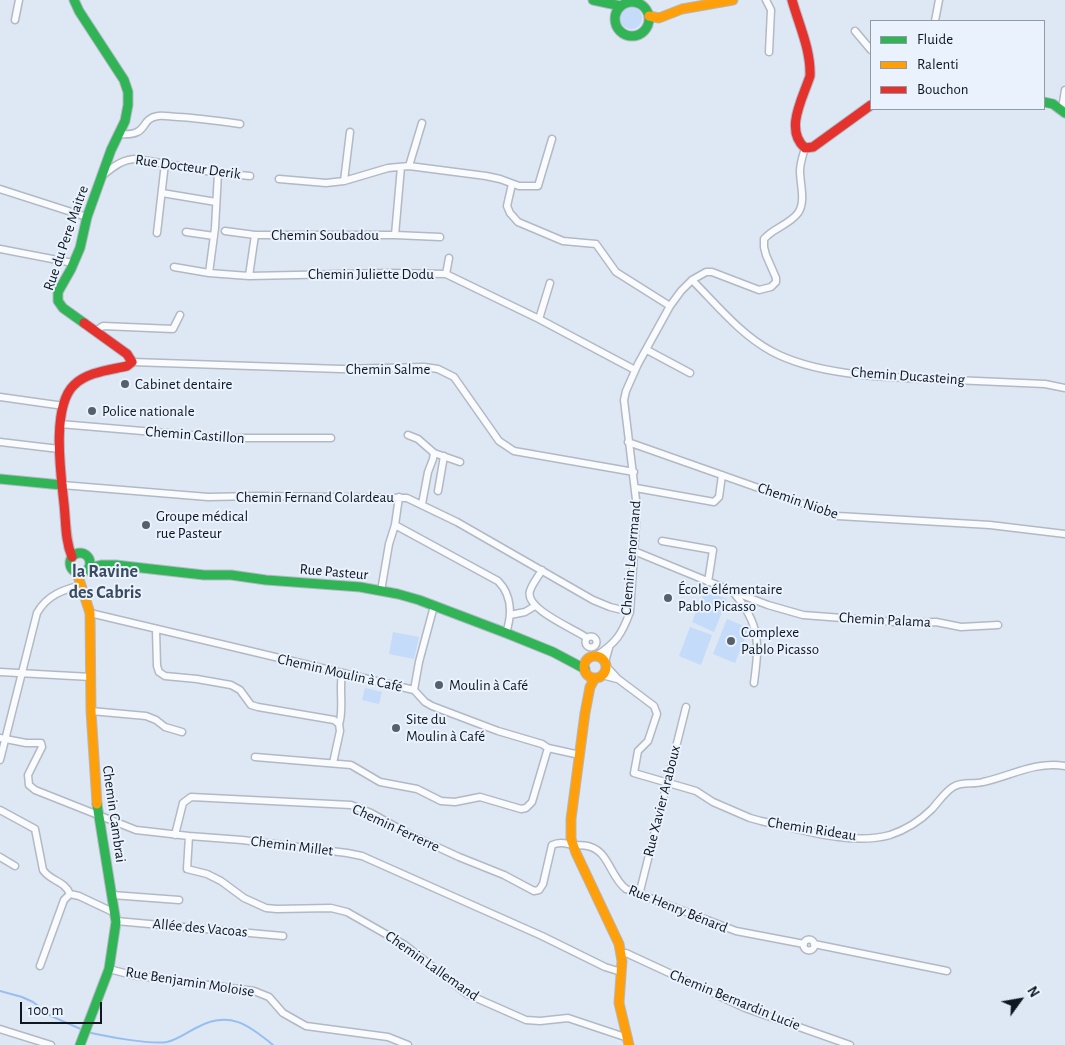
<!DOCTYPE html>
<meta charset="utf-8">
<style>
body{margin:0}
#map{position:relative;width:1065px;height:1045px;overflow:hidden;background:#dee7f4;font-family:"Alegreya Sans",sans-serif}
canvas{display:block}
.legend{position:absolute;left:870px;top:20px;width:175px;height:90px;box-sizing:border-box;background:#eaf2fe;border:1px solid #929aa5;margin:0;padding:6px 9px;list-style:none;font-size:15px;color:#0f1720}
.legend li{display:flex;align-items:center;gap:10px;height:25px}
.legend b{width:25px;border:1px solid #929aa5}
.north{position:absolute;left:995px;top:975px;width:50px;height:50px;-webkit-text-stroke:4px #eaf2fe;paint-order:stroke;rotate:58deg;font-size:14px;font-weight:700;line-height:20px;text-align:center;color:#0f1720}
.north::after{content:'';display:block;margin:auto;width:18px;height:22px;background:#0f1720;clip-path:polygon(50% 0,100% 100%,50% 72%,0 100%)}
.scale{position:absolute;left:20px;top:1002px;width:82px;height:22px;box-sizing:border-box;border:2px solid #0f1720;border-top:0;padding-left:6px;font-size:15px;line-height:18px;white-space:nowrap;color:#0f1720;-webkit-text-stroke:4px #eaf2fe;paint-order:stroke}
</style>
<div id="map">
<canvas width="1065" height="1045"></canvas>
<ul class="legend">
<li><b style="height:6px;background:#30b455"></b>Fluide</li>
<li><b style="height:6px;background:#ff9f0a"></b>Ralenti</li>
<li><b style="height:6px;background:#e5322d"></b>Bouchon</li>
</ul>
<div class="north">N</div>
<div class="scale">100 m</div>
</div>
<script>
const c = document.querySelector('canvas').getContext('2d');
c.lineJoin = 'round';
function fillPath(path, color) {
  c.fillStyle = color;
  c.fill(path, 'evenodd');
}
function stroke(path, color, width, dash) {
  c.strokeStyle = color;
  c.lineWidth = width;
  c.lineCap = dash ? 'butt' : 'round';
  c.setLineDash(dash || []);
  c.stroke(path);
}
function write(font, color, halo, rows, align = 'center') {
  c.font = font + ' "Alegreya Sans",sans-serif';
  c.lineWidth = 4;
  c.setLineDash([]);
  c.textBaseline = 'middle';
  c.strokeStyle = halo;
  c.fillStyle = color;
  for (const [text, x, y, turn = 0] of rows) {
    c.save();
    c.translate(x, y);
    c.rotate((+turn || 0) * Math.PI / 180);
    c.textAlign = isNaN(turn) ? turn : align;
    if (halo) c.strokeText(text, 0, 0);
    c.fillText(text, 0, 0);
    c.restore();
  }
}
const green = new Path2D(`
 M620 18a11 11 0 1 1 22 0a11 11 0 1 1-22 0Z
 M705,590L727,599L714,632L692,622Z
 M727,619L749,628L735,663L713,654Z
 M690,627L712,635L701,665L679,656Z
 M393,632L419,637L414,659L389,654Z
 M365,688L382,692L379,704L362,700Z`);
const stream = new Path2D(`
 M0,991L22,997L33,1002L51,1016L83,1030
 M87,1032C104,1036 151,1045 167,1042C179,1039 187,1032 198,1027C229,1010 249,1025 273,1045`);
const street = new Path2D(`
 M766,0L771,10L769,52
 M15,20L19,0
 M935,21L939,0
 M855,31L871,50
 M1062,109L1065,90
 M118,134C151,137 138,119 158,116C164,115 171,117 178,117C198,118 219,121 240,124
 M409,166L422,123
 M102,176C113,167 122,159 137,159L218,173L250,176
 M279,179L326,183L344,181L388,168L409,166L486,176L500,179L519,186H538L552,139
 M344,181L350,132
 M512,184L507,206L510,213L518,222L563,241L596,244L616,272L670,306
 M0,189L87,217
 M162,193L216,202
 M225,231L255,235H395L440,237
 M186,232L214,236
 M157,233L165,163
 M395,235L401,167
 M0,249L73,263
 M174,267L209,273L249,276L389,273L446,274L539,319L635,370
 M209,273L215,228L218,173
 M446,274L449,258
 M249,276L255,235
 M692,280C717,305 740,334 771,351C815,375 881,377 931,379C969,381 1007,382 1045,384L1065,388
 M539,319L550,283
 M95,331L103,326L173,329L180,315
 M647,350L690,373
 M132,362L341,369L424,367L438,369L454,377L499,441L514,451L634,472
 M0,397L64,406
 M60,424L225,438H331
 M408,435L418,439L434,453L460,462
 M0,442L59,449
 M628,442L838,516L990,525L1065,534
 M62,485L208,497L258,496L407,498L457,522L593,600L610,607L630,612
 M636,488L714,502L719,497L722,475
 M438,491L444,456
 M422,504L428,472L433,459L434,453
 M395,525L498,581C512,595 512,615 506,633
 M662,541L713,550L708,582
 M634,551L734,592L768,605L803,615L908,623L936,622L961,627L998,625
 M542,570C538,577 532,584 530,591C524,609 575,629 587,638
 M381,591L389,544L395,525L399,497
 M734,593C761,625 759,644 754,683
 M90,613L414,690L425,702L432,706L498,731L542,744L548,748L580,755
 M510,615L525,612L535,606
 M156,629L157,666L159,672L165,676L197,679L231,685L240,690L251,705L258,707L334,720L339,724
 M585.5 642a5.5 5.5 0 1 1 11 0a5.5 5.5 0 1 1-11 0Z
 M596,656C616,643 622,634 630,612L637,508L624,400L626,391L638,364L670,306L681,291L692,280L706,272H712L759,290L771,287L776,282V278L766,255L764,247V239C773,228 789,225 798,213C806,202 800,184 800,171C800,163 803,155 805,148
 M605,662L609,648
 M606,666L618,679L654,706L657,714L648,741L638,751L634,773L696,791L713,802L750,818L761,821C800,829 851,846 890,835C905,830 921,820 932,809C939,801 945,792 953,787C963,781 973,785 983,782C1011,776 1035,761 1065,766
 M0,672L91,677
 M602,675L617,679
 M414,690L419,662L434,606
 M91,711L146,716L156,720L165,727L182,732
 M0,738L26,743H41L42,747L28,775L29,785L35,790L136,830L189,836L242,840L347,853L362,856L542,936L605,967L621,972
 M255,757L351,765L380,782L417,789L441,801L455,802L480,797L521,809L526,808L532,802L548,748
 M0,760L37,613C47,595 63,590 81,585
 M333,763L340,731L339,724C344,712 339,688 342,674
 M0,810L35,829L43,870C50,881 65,881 70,894
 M175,835L183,803L191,797L351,805L371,813L407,833L459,857L504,875L534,891L539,890L543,884L552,845C561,841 566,844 575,845C580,845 586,845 591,847C609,853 611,878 626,889L736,931L804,944
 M189,836L187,869L207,874L221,881L244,898L266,908L277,909L331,908L347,912L405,945L467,994L526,1020L540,1021L568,1018L628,1038
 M0,857L15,866
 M112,895L179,900
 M639,895L686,707
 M116,921L283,936
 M803.5 945a5.5 5.5 0 1 1 11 0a5.5 5.5 0 1 1-11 0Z
 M814,944L947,971
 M621,953H626L745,1008L850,1045
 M40,966L64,900L70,894L79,896L115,913
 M109,969L132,975L254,991L269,997L283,1013L306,1026L388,1037L408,1045
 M0,1029L51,1045`);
const fast = new Path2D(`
 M74,0L79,11L124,80L128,92V105L125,121L111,150L87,217L80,248L71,269L58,292V301L63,308L84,323
 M593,0L621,6
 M615 19a17 17 0 1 1 34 0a17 17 0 1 1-34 0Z
 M1044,102L1053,104L1065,113
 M0,479L62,485
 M70 563a10 10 0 1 1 20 0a10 10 0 1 1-20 0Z
 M89,568L101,565H116L204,575H231L266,580L360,587L398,594L419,600L506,633L553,652L585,669
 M80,1045L109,969L116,922L97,804`);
const slow = new Path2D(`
 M649,16L659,18L682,9L733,0
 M77,573L90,613L91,711L97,804
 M584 667a11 11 0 1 1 22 0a11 11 0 1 1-22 0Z
 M595,678L590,687L585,713L571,819V839L576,853L619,944L622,961L619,1003L629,1045`);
const jam = new Path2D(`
 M792,0C799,25 811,50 810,76C803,98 784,130 805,148L813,147L871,105
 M72,557C65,540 66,522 64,504C61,475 51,407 74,385C87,372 110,370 127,366L132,362L127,354L84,323`);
const markers = [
 [125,384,5,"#57606a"],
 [92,411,5,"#57606a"],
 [146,525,5,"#57606a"],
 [668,598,5,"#57606a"],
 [731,641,5,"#57606a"],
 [439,685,5,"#57606a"],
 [396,728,5,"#57606a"]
];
const streetNames = [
 ["Rue Docteur Derik",188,167,8],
 ["Chemin Soubadou",325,235],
 ["Rue du Pere Maitre",66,238,-71],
 ["Chemin Juliette Dodu",371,274],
 ["Chemin Salme",388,369],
 ["Chemin Ducasteing",908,376,4],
 ["Chemin Castillon",195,435,4],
 ["Chemin Fernand Colardeau",315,497],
 ["Chemin Niobe",798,501,19],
 ["Chemin Lenormand",631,558,-85],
 ["Rue Pasteur",334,572,5],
 ["Chemin Palama",885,620,3],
 ["Chemin Moulin à Café",340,673,13],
 ["Rue Xavier Araboux",662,801,-76],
 ["Chemin Cambrai",114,814,82],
 ["Chemin Ferrerre",396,828,25],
 ["Chemin Rideau",812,829,9],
 ["Chemin Millet",292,846,7],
 ["Rue Henry Bénard",678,909,22],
 ["Allée des Vacoas",200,928,5],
 ["Chemin Lallemand",432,966,35],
 ["Rue Benjamin Moloise",190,982,9],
 ["Chemin Bernardin Lucie",735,1000,22]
];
const poiNames = [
 ["Cabinet dentaire",135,384],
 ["Police nationale",102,411],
 ["Groupe médical",156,516],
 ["rue Pasteur",156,533],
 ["École élémentaire",678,589],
 ["Pablo Picasso",678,606],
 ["Complexe",741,632],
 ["Pablo Picasso",741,649],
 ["Moulin à Café",449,685],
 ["Site du",406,719],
 ["Moulin à Café",406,736]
];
const quarterNames = [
 ["la Ravine",105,572],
 ["des Cabris",105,593]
];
fillPath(green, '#c4dbf9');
stroke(stream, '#97bef0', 2);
stroke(street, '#b2b9c4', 9);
stroke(fast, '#b2b9c4', 11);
stroke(slow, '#b2b9c4', 11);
stroke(jam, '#b2b9c4', 11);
stroke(street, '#fafbfd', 6);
stroke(fast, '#30b455', 9);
stroke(slow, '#ff9f0a', 9);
stroke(jam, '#e5322d', 9);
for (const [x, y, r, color] of markers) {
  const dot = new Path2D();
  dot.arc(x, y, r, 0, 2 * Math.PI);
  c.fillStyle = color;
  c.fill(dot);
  stroke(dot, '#eaf2fe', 2);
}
write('15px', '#0f1720', '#eaf2fe', streetNames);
write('15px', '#0f1720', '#eaf2fe', poiNames, 'left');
write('bold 18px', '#394a61', '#eaf2fe', quarterNames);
</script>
